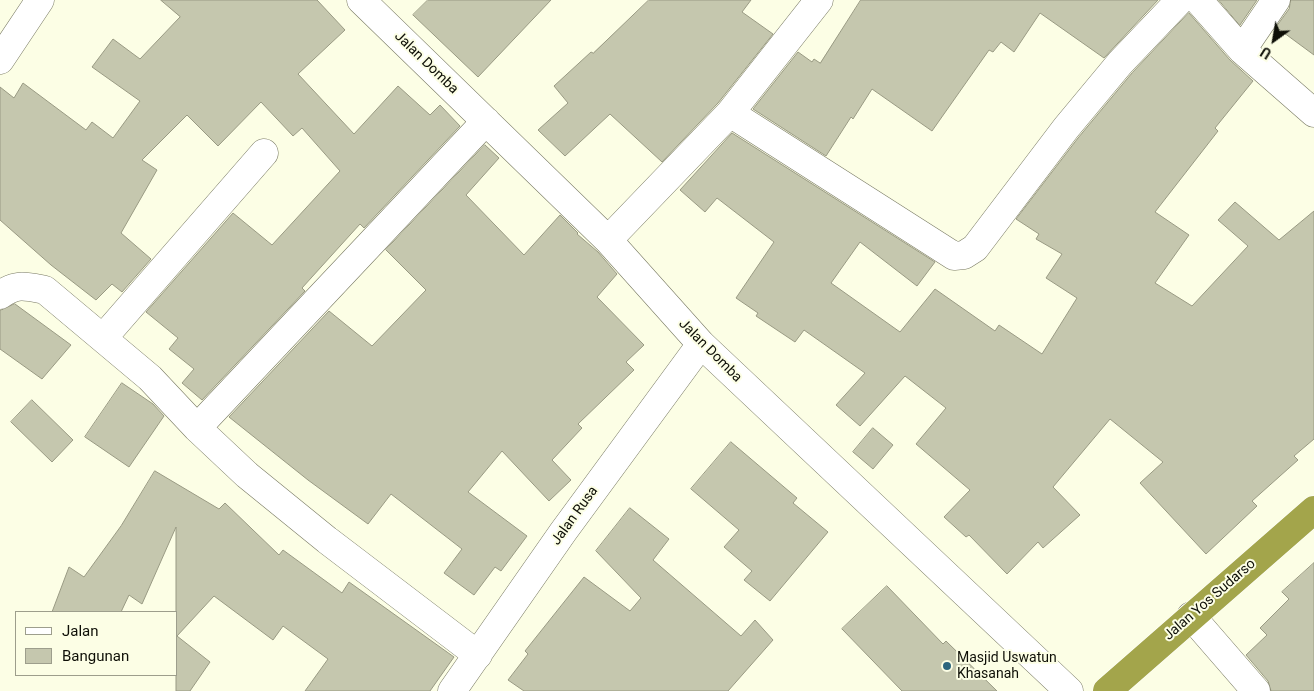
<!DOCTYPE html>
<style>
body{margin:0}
#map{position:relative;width:1314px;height:691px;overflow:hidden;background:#fcfee5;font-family:Roboto,sans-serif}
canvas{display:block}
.legend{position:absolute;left:15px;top:611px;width:162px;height:65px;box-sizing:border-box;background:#fcfee5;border:1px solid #9d9e8c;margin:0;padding:6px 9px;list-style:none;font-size:15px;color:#0e0f07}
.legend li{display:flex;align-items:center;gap:10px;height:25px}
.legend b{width:25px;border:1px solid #9d9e8c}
.north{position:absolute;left:1249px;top:15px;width:50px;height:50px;-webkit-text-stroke:4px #fcfee5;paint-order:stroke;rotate:212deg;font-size:14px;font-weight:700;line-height:20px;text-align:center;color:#0e0f07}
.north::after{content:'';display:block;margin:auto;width:18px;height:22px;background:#0e0f07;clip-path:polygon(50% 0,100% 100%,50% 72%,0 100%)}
</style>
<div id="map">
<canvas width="1314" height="691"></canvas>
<ul class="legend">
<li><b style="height:6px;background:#fff"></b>Jalan</li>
<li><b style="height:14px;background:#c5c7ae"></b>Bangunan</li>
</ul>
<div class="north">U</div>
</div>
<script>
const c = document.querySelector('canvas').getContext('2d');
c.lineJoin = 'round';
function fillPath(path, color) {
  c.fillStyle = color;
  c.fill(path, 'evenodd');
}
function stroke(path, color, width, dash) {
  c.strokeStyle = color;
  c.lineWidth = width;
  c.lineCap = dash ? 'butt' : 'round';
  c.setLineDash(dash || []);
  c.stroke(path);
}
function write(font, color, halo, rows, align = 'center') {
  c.font = font + ' Roboto,sans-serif';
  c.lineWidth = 4;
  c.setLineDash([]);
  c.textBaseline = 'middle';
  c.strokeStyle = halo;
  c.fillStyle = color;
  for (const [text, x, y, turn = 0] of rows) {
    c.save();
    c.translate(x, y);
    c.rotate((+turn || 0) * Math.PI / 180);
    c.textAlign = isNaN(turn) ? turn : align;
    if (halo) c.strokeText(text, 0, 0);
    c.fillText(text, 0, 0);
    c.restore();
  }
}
const building = new Path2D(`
 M161,0H317L345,30L298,74L354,134L398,86L430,115L440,105L460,126L364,228L360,224L302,288L305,291L202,400L182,383L194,369L169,349L178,338L146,312L233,213L272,245L340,171L302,128L293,136L261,102L218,146L187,115L142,160L157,170L121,233L151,259L122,292L112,284L96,300L51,265L0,220V87L14,98L23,83L86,130L92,122L113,138L140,101L92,67L113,39L140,59L180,17Z
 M428,0H551L478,77L413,15Z
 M649,0H751L742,12L773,34L718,103L662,162L610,114L565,156L538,130L568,103L554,86L591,52L593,53Z
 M861,0H1158L1104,58L1040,13L1014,52L1001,42L993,52L989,50L932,131L872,89L853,119L851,117L826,156L753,109L798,52L812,62L814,59L820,63Z
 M1219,0H1257L1240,25Z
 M1291,0H1314V55L1276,27L1289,9Z
 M1189,13L1230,60L1253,81L1215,128L1218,131L1155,212L1189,235L1155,283L1192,306L1248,246L1218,220L1235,202L1279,240L1314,211V439L1294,456L1298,460L1252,501L1257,506L1206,554L1140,483L1163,462L1110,419L1053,487L1080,515L1043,548L1038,542L1007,574L969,535L966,537L944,517L970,490L916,444L946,408L905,376L860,426L836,405L865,373L804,330L795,342L756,316L758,313L736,298L774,242L717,198L705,212L680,190L732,133L935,262L917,286L860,242L831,283L900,332L935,289L995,331L999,325L1042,354L1077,298L1046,278L1062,254L1036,239L1039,234L1016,219L1078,138L1132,73Z
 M485,145L499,158L466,195L524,255L560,215L578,233L577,234L598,252L617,274L597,297L644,345L626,362L634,370L578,424L582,428L552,460L571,480L549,501L502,451L468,492L527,536L501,571L495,567L474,595L444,573L462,549L391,494L368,524L308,480L229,417L329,311L372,346L426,290L386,250Z
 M15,304L71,345L42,379L0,349V311Z
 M122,383L153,404L164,416L129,467L85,437Z
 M32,400L73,440L52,462L11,422Z
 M873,428L893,445L873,469L853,452Z
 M731,442L797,498L793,503L828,532L770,601L744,580L752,571L724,547L739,530L691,489Z
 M155,471L219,509L225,503L279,555L283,550L342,593L349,582L454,657L430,691H305L328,659L283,626L273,640L214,596L177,636L210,662L190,691H176V527L142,604L129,595L121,612H52L69,567L84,577L121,526Z
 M630,508L669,539L653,560L741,636L755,620L773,640L728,691H524L508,680L528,654L525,651L584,577L630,611L641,598L596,551Z
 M1314,563V691H1271L1268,681L1246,655L1267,635L1260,628L1289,599L1282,592Z
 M887,586L943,644L946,641L997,691H902L842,629Z`);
const minor = new Path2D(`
 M361,0L608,240L701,344L1069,691
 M1198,0L1242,50L1314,113
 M1242,50L1276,0
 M0,60L40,0
 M730,113L954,256L964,255L975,248L1066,128L1120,63L1180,0
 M608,240L730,113L819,0
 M0,295C17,283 25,286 45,290L150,378L197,428L247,475L327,540L478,655
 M103,338L264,153
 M197,428L486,121
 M1191,616L1256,691
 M452,691L563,532L701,344`);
const highway = new Path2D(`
 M1107,691L1314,510`);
const markers = [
 [947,666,5,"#2c657e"]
];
const streetNames = [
 ["Jalan Domba",426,63,44],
 ["Jalan Domba",710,351,45],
 ["Jalan Rusa",575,516,-54],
 ["Jalan Yos Sudarso",1210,600,-41]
];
const poiNames = [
 ["Masjid Uswatun",957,658],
 ["Khasanah",957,674]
];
fillPath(building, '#c5c7ae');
stroke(building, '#999a83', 1);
stroke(minor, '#787963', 29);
stroke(highway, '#fff', 29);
stroke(minor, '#fff', 28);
stroke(highway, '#a3a54b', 28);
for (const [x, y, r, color] of markers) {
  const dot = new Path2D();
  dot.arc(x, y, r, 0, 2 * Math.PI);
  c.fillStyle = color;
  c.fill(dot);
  stroke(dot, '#fcfee5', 2);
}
write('14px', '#0e0f07', '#fcfee5', streetNames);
write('14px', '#0e0f07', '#fcfee5', poiNames, 'left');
</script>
